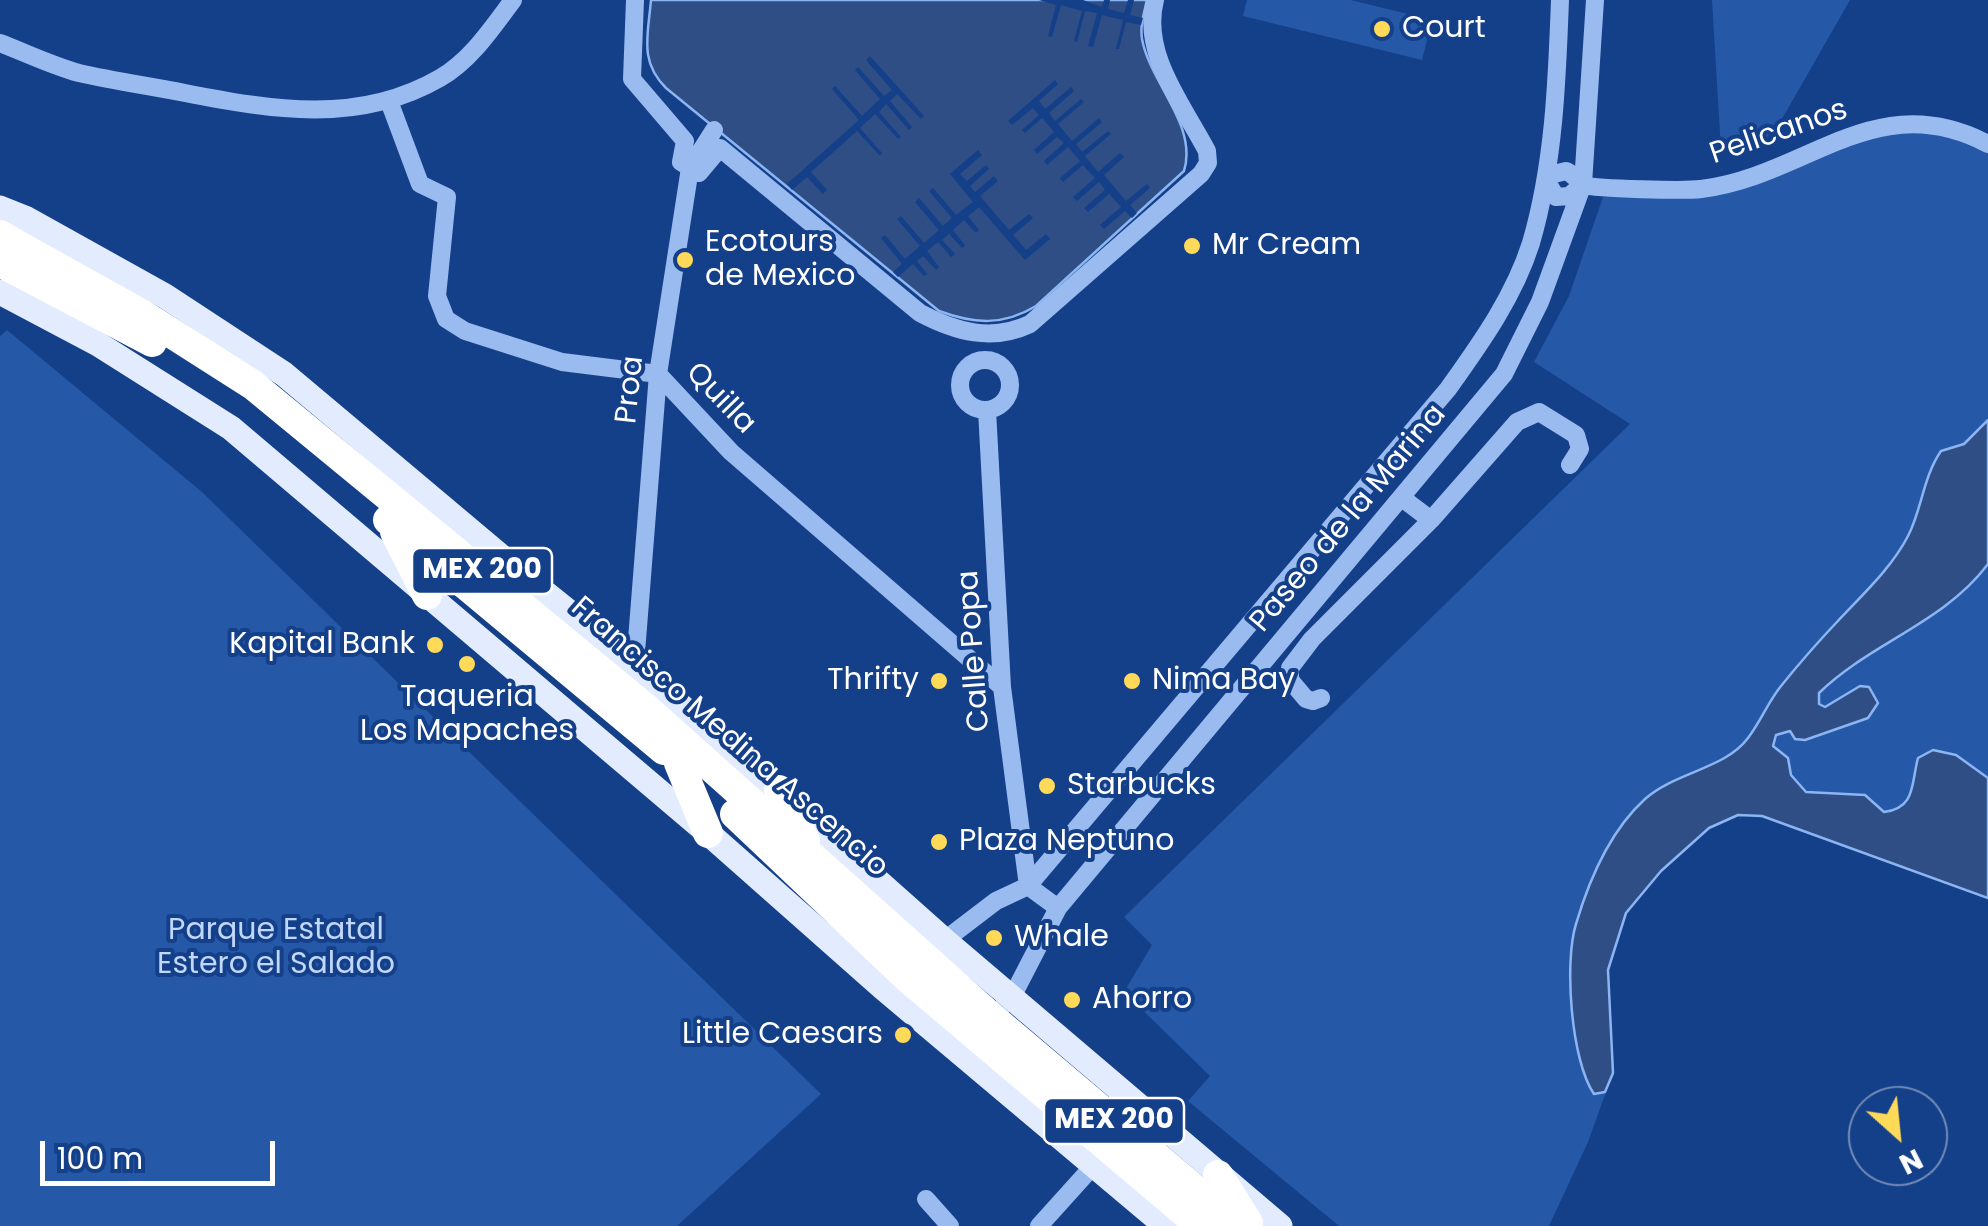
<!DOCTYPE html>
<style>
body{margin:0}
#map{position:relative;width:1988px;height:1226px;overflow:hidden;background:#143f89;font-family:Poppins,sans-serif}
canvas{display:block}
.north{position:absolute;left:1848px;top:1086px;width:100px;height:100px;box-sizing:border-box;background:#143f89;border:2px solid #728cb8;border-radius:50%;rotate:153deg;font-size:28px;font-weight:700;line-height:40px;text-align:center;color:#fff}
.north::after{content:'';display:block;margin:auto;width:35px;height:45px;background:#ffda59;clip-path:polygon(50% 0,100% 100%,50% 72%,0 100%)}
.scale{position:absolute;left:40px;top:1141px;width:235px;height:45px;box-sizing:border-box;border:5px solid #fff;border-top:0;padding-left:12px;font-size:30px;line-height:35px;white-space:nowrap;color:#fff;-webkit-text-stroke:8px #143f89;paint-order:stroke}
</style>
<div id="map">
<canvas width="1988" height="1226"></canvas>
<div class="north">N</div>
<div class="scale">100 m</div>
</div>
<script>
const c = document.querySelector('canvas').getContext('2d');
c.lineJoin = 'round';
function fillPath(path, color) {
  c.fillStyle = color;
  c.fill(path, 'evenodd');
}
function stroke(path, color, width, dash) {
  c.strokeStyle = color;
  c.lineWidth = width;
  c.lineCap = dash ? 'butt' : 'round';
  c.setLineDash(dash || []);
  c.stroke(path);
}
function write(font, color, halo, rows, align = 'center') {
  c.font = font + ' Poppins,sans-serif';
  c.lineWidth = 8;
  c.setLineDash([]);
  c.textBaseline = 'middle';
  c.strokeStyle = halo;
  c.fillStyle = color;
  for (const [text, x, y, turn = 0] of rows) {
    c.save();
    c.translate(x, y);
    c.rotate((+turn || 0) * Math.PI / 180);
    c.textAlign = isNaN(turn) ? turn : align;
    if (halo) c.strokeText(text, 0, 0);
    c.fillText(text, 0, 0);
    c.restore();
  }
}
const green = new Path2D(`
 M1247,0H1351L1432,20L1422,60L1243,16Z
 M1712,0H1850L1778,126C1761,145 1746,153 1721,150Z
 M1928,130L1988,149V898L1762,816L1738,815L1709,828L1661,871L1626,913L1608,970L1613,1073L1588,1142L1549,1226H1339L1188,1101L1210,1076L1124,992L1152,945L1124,917L1630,424L1534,362L1569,296L1603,197L1714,189L1874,133Z
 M7,330L202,492L821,1094L677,1226H0V336Z`);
const water = new Path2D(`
 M651,0H1147C1144,13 1140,25 1142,39C1150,83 1198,125 1184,171L1036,306C1003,326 974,324 939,311L666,88C639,61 648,36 651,0Z
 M1988,420V564C1944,623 1870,643 1819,693V704L1825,707L1860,686L1869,687L1878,703L1868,718L1805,740L1795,739L1790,731L1776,735L1773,746L1788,758L1791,775L1806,792L1865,795L1884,812C1916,808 1911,784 1918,758L1933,750L1956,755L1988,778V898L1762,816L1738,815L1709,828L1661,871L1626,913L1608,970L1613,1073L1605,1092L1594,1094C1571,1061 1564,962 1576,924C1589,880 1611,830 1645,799C1675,772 1725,769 1748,738C1761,721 1768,702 1781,686C1798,665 1817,643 1836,623C1861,596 1891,569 1908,536C1922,509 1923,477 1941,451L1964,444Z`);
const pier = new Path2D(`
 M1039,0H1083L1102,7L1104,0H1110L1108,9L1124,13L1128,0H1134L1130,15L1143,18L1141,25L1126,22L1119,49H1116L1123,20L1102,15L1093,47L1088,46L1097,13L1085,11L1077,42L1074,41L1082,11L1061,5L1052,37L1048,36L1056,5Z
 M870,56L924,116L921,119L897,94L890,101L912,127L909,130L886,104L879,112L901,137L898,139L875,114L860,128L882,153L880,156L857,131L811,172L827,190L823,194L807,177L792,190L787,184L859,120L832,89L835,86L862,116L880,99L855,70L858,67L884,96L892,90L866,60Z
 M1055,80L1058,84L1039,101L1045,109L1071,87L1074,91L1049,113L1055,121L1081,99L1084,102L1058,124L1072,141L1099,118L1102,122L1076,144L1082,152L1108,131L1111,134L1085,156L1098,172L1120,153L1124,157L1104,175L1126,201L1147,184L1150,188L1130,205L1137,213L1132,218L1125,211L1104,229L1100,225L1121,207L1109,194L1088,212L1084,208L1105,190L1099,182L1077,201L1073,197L1095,178L1083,165L1063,182L1060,178L1080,161L1068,147L1047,165L1044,161L1064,143L1057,137L1037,154L1034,150L1054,132L1042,118L1025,133L1022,130L1039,115L1033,108L1012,125L1008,121Z
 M978,150L982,155L960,174L967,181L986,165L989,169L970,186L975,192L994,176L998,181L980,196L1009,230L1029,214L1033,218L1013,235L1026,250L1046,234L1050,239L1025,260L979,207L968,216L979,230L976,233L964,220L953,230L965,245L962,248L949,234L942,240L955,254L951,257L938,242L927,251L939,267L936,270L923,256L917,261L927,274L924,276L913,264L898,277L893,272L902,264L881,238L885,235L905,259L920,246L897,219L901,216L924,243L939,230L915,202L919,198L943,226L952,218L929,191L933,188L956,215L973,202L950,174Z`);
const minor = new Path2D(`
 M635,0L632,79L685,141L681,162L699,173L720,148L920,313C956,332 992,342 1030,324L1201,174L1208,163L1207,151C1183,105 1141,54 1155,0
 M0,43C26,53 53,66 79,73C114,81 150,86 185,93C272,110 359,125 440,78C471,60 492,28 513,0
 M389,101L420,184L447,197L437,296L446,319L465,331L562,362L658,374L731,452L1002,687
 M1583,184L1569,196L1556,197L1546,180L1554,174L1566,171C1574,174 1578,182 1584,185C1597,189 1685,191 1701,189C1808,176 1875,85 1988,144
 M960 385a25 25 0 1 1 50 0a25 25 0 1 1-50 0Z
 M987,410L1002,687L1028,886L1058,908
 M1402,498L1431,520L1517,422L1539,412L1576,435L1580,449L1570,465
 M635,665L658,374L690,168L714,130
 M1321,698L1313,701L1306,699L1290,680V668L1312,639L1431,520
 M937,946L996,901L1028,886L1448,389C1480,344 1514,297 1531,243C1554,164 1557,82 1560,0
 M1004,1005L1012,997L1058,908L1504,374L1540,302L1583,184L1595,0
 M926,1199L950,1226
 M1039,1226L1094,1165`);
const major = new Path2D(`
 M0,208L25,218L165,296L284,374L529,580L635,665L944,940L1280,1226
 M0,292L98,344L231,428L708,833L882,987L1166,1226`);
const highway = new Path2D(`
 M0,235L140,313L253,385L643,706L991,1017L1238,1226
 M0,262L152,342
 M388,520L664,750
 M395,532L427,595
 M679,763L708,833
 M779,790L805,841
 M735,814L908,978L1201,1226
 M1218,1175L1248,1223`);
const markers = [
 [1382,29,10,"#ffda59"],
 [1192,246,10,"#ffda59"],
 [685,260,10,"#ffda59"],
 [435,645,10,"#ffda59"],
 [467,664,10,"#ffda59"],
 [939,681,10,"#ffda59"],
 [1132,681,10,"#ffda59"],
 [1047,786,10,"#ffda59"],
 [939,842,10,"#ffda59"],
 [994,938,10,"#ffda59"],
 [1072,1000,10,"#ffda59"],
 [903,1035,10,"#ffda59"]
];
const shields = [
 [482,571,140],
 [1114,1121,140]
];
const shieldNames = [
 ["MEX 200",482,571],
 ["MEX 200",1114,1121]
];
const poiNames = [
 ["Court",1402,29],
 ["Ecotours",705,243],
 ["de Mexico",705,277],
 ["Mr Cream",1212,246],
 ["Kapital Bank",415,645,"right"],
 ["Thrifty",919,681,"right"],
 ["Nima Bay",1152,681],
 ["Taqueria",467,698,"center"],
 ["Los Mapaches",467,732,"center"],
 ["Starbucks",1067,786],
 ["Plaza Neptuno",959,842],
 ["Whale",1014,938],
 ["Ahorro",1092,1000],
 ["Little Caesars",883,1035,"right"]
];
const streetNames = [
 ["Pelicanos",1779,133,-19],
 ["Proa",631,390,-84],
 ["Quilla",720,399,46],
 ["Paseo de la Marina",1349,519,-50],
 ["Calle Popa",975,651,-94],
 ["Francisco Medina Ascencio",729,738,41]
];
const parkNames = [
 ["Parque Estatal",276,931],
 ["Estero el Salado",276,965]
];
fillPath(green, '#2658a8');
fillPath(water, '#2e4e85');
stroke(water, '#8cb5f3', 2.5);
fillPath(pier, '#143f89');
stroke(minor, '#9abbef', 18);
stroke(major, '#e3ecff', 25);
stroke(highway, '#fff', 30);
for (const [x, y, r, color] of markers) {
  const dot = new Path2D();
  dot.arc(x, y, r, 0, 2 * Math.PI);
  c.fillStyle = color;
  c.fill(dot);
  stroke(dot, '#143f89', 4);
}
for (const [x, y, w] of shields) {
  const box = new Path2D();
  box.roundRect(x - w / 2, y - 23, w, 46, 8);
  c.fillStyle = '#143f89';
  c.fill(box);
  stroke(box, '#fff', 2.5);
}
write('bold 28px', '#fff', null, shieldNames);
write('30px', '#fff', '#143f89', poiNames, 'left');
write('30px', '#fff', '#143f89', streetNames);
write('30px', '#c1d7fb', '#143f89', parkNames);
</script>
